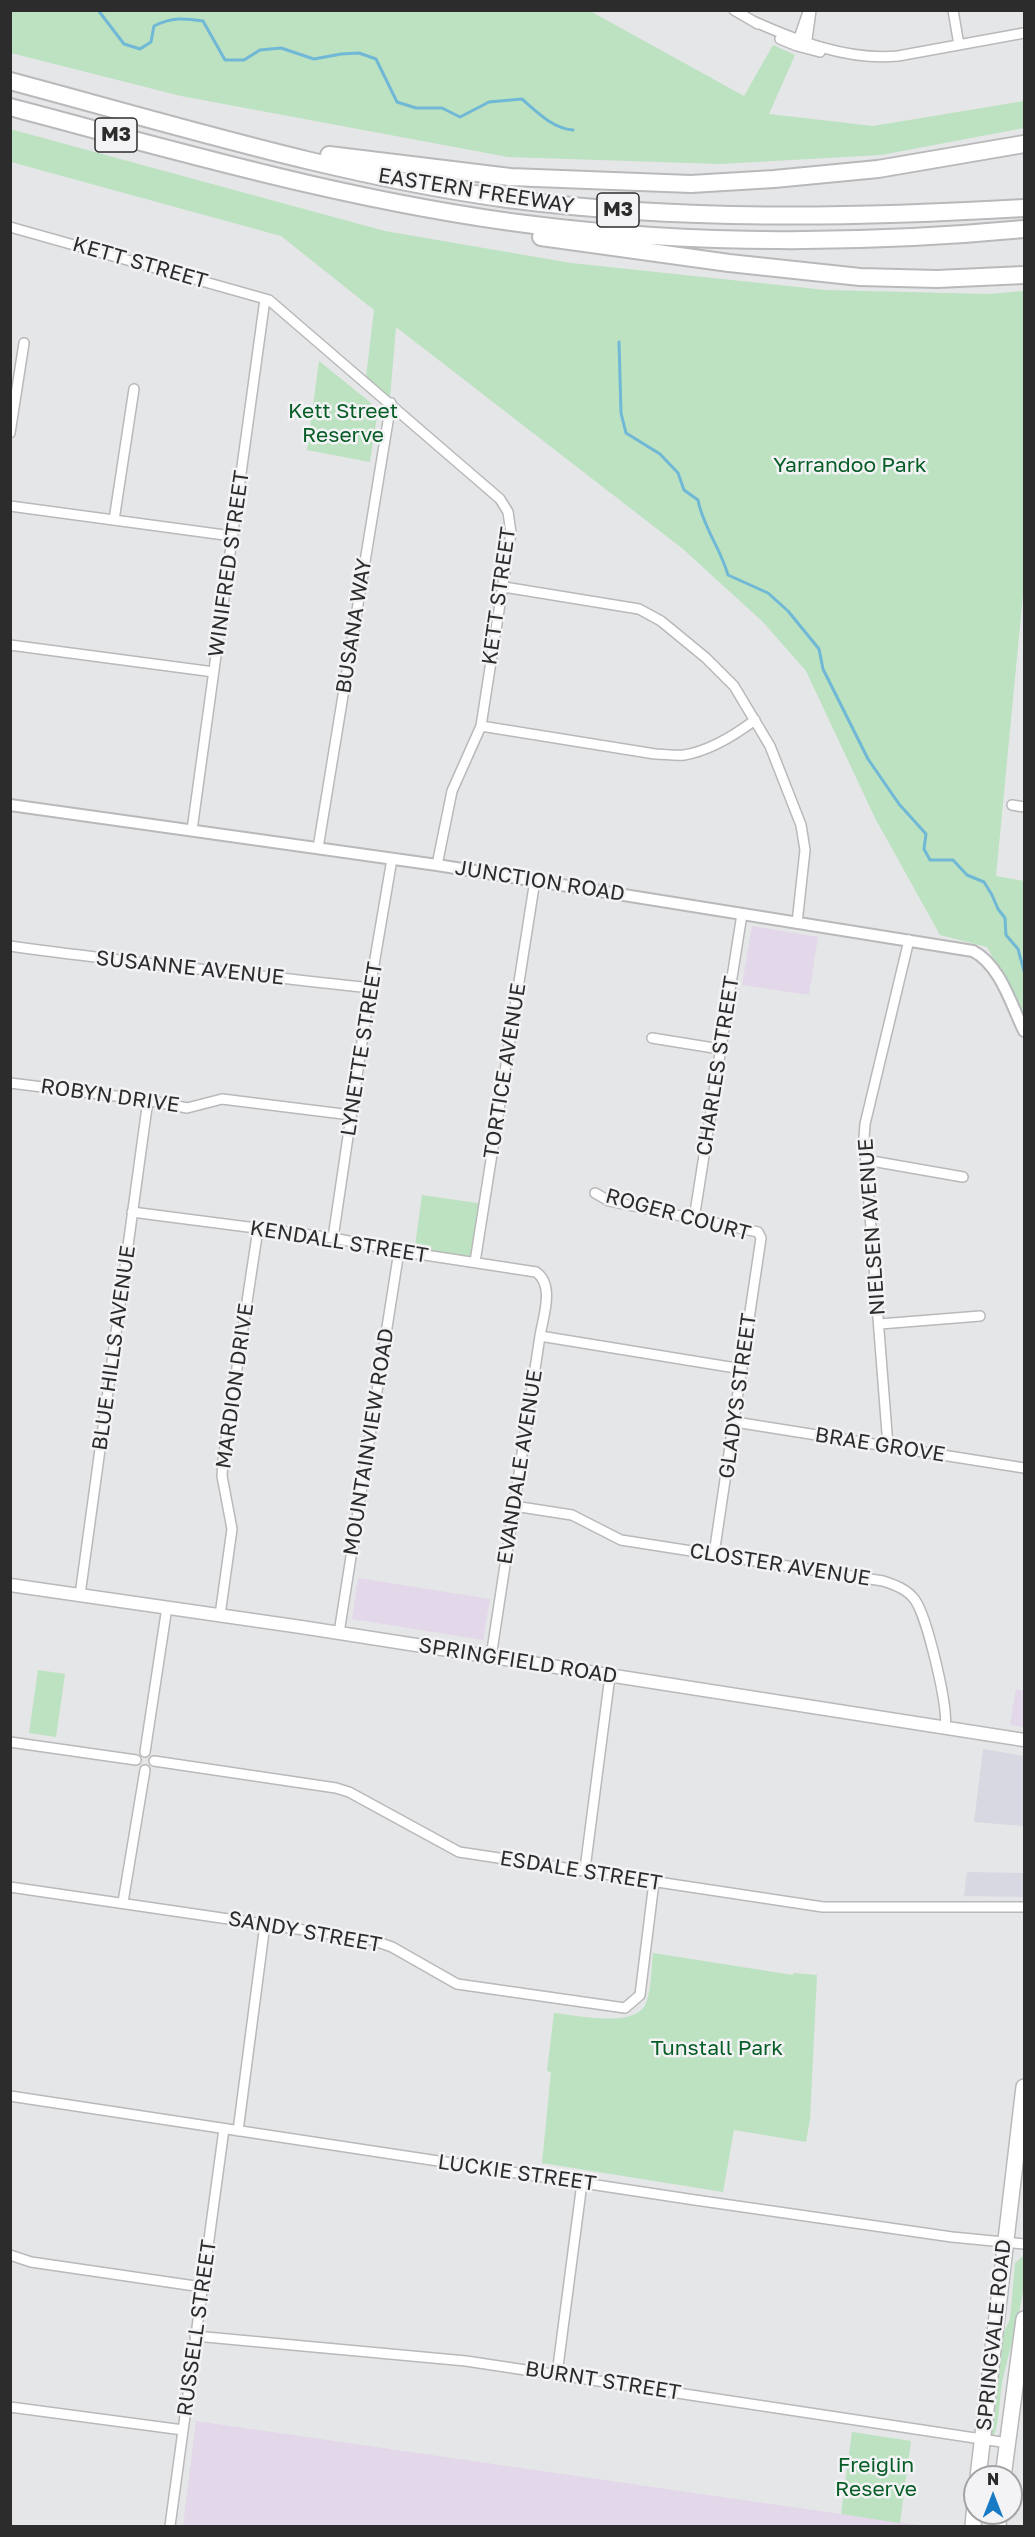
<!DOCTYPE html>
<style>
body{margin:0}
#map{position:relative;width:1035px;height:2537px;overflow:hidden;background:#e5e6e7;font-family:"Golos Text",sans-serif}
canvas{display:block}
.frame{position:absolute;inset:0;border:12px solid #2c2c2d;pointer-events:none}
.north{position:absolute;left:963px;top:2465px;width:60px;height:60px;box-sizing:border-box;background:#f3f3f5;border:2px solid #a3a3a5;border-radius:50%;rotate:0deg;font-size:16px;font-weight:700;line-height:24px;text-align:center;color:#2c2c2d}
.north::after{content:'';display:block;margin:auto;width:21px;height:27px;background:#1879c5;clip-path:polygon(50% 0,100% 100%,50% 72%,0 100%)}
</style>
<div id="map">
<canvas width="1035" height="2537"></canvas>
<div class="frame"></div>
<div class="north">N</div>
</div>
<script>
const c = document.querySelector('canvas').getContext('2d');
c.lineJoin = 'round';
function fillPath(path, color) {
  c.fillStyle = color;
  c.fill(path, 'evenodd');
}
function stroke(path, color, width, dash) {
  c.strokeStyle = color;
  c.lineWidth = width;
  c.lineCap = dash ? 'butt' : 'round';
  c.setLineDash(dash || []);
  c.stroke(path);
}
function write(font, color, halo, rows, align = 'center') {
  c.font = font + ' "Golos Text",sans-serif';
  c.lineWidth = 5;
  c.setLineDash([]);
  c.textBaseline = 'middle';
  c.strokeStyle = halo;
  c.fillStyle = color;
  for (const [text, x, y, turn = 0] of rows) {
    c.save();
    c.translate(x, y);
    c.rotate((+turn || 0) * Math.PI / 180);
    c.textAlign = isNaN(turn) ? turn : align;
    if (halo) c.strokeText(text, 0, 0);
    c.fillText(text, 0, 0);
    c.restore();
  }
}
const commercial = new Path2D(`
 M752,926L818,937L809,995L742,985Z
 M358,1578L490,1599L483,1640L352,1619Z
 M1016,1689L1024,1691V1727L1010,1725Z
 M196,2421L715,2496L926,2526H183Z`);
const built = new Path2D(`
 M983,1749L1024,1756V1826L974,1822Z
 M967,1872L1024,1873V1897L964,1896Z`);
const green = new Path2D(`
 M10,11H590L744,96L773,45L795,55L769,114L873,126L1024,101V128L881,155L720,164L508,157L181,96L11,53Z
 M10,129L385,231L571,263L826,290L988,294L1024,291V584L996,876L1024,881V1015L987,947L940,935L875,818L806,671L763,622L683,549L396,327L390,398L366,378L374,310L281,236L11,162Z
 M319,361L371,403L377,417L370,462L307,450Z
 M422,1195L484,1204L475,1262L414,1253Z
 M38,1670L65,1674L56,1737L29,1733Z
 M653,1953L793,1975L794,1973L817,1975L810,2119L806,2142L734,2130L723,2192L542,2163L551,2072L547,2071L554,2013C576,2015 636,2029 646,2003C652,1988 651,1969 653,1953Z
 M1023,2256C1031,2283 1008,2353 1002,2383C999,2402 1000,2420 993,2438H989L1003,2334L1010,2319L1015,2263Z
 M852,2432L911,2441L900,2523L841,2514Z`);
const stream = new Path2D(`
 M98,10L124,44L140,49L151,42L154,26C172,17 184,18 203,21L225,60H244L260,50L281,48L314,59L341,54L359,53L376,59L397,102L416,108H442L460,117L489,102L522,99C537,112 552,128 573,130
 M619,342L621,413L626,433L660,454L678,473L684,490L698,500C703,527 721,549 728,575L768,593L788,611L819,649L823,669L868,759L899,804L926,834L924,849L930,860H953L967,875L984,882L992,895L998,909L1005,918L1006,935L1018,949L1024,971`);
const minor = new Path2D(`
 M734,10L758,24
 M953,10L959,45
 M753,21C798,41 848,61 898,56L1024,33
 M780,39L797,46L820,52
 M797,44L808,12
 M806,47L811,10
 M10,227L269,300L500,499L508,512L511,533L481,726L452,791L437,865
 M10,433L24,343
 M10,506L232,536
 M114,520L134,389
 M504,587L639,609L661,621L706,658L734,686L770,746L801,825L805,850L797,923
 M10,645L214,672
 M481,726L655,754C664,754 675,756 684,755C709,751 735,735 755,720
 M1012,805L1024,807
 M192,830L265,299
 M318,848L391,403
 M10,946C130,963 250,974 370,988
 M652,1038L720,1049
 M10,1083L148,1100L187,1108L222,1099L351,1115
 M866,1160L963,1177
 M595,1193L609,1201L758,1232L761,1238L714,1554
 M132,1212L333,1238L399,1251L536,1272C555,1285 543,1317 540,1336L491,1657
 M694,1219L742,914
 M333,1238L370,988L392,859
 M475,1262L535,880
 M880,1324L980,1316
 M540,1336L742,1369
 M735,1422L1024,1468
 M888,1446L864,1138L865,1124L909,940
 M514,1506L572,1515L621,1540L883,1581C895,1585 907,1589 915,1600C927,1617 949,1708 945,1728
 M80,1595L148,1100
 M220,1615L232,1529L222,1476L223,1460L258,1229
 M339,1633L399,1251
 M10,1742L136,1760
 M145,1752L167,1607
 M154,1761L336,1788L349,1792L459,1852L823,1907H1024
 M585,1869L610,1676
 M10,1887L372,1940L392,1947L457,1984L625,2008L640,1995L654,1882
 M123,1902L145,1770
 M10,2096L695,2200L952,2237L1024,2244
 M238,2131L265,1924
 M10,2255L31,2262L202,2287
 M195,2336L466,2361L1008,2443
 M557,2374L582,2183
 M10,2407L183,2430
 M170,2526L224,2129`);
const tertiary = new Path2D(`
 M10,805L437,865L973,951C1000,965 1011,1004 1024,1031`);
const secondary = new Path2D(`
 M10,1585L301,1627L1024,1740`);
const trunk = new Path2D(`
 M978,2477L1024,2087
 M1003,2477L1024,2319
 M973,2526L975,2504
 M998,2526L999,2513`);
const motorway = new Path2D(`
 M10,81C175,125 339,176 508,199C680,221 852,218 1024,208
 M10,107C184,153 356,203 534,225C693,245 865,244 1024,229
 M329,155L510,177L691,184L774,179L878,169L1024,144
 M541,237L729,263L860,277L937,279L1024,275`);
const shields = [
 [116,135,42],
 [618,210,42]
];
const shieldNames = [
 ["M3",116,135],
 ["M3",618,210]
];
const streetNames = [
 ["EASTERN FREEWAY",476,191,9],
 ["KETT STREET",140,263,16],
 ["WINIFRED STREET",229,564,-82],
 ["KETT STREET",499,596,-82],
 ["BUSANA WAY",354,626,-81],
 ["JUNCTION ROAD",540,881,9],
 ["SUSANNE AVENUE",190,968,6],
 ["LYNETTE STREET",362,1049,-81],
 ["CHARLES STREET",718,1066,-81],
 ["TORTICE AVENUE",505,1071,-81],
 ["ROBYN DRIVE",110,1096,8],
 ["ROGER COURT",678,1215,15],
 ["NIELSEN AVENUE",872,1227,-94],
 ["KENDALL STREET",339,1242,9],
 ["BLUE HILLS AVENUE",114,1348,-82],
 ["MARDION DRIVE",235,1386,-82],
 ["GLADYS STREET",738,1396,-82],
 ["MOUNTAINVIEW ROAD",369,1442,-81],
 ["BRAE GROVE",880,1445,9],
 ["EVANDALE AVENUE",520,1467,-81],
 ["CLOSTER AVENUE",780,1565,9],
 ["SPRINGFIELD ROAD",518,1661,9],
 ["ESDALE STREET",581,1871,9],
 ["SANDY STREET",305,1932,10],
 ["LUCKIE STREET",517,2173,8],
 ["RUSSELL STREET",197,2328,-82],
 ["SPRINGVALE ROAD",994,2335,-84],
 ["BURNT STREET",603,2381,9]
];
const parkNames = [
 ["Kett Street",343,411],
 ["Reserve",343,435],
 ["Yarrandoo Park",850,465],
 ["Tunstall Park",717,2048],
 ["Freiglin",876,2465],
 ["Reserve",876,2489]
];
fillPath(commercial, '#e3d7ea');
fillPath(built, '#d7d8e1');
fillPath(green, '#bce2c1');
stroke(stream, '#70b8d6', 3);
stroke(minor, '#b9b9bb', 12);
stroke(tertiary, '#b9b9bb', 14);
stroke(secondary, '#b9b9bb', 15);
stroke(trunk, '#b9b9bb', 18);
stroke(motorway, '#b9b9bb', 20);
stroke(minor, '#fff', 9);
stroke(tertiary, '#fff', 10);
stroke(secondary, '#fff', 12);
stroke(trunk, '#fff', 15);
stroke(motorway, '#fff', 16);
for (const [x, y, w] of shields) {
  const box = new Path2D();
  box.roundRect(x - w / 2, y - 17, w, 34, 4.5);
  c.fillStyle = '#f3f3f5';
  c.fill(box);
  stroke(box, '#2c2c2d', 1.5);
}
write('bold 20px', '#2c2c2d', null, shieldNames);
write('21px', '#2c2c2d', '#f3f3f5', streetNames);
write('21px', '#065d26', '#f3f3f5', parkNames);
</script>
